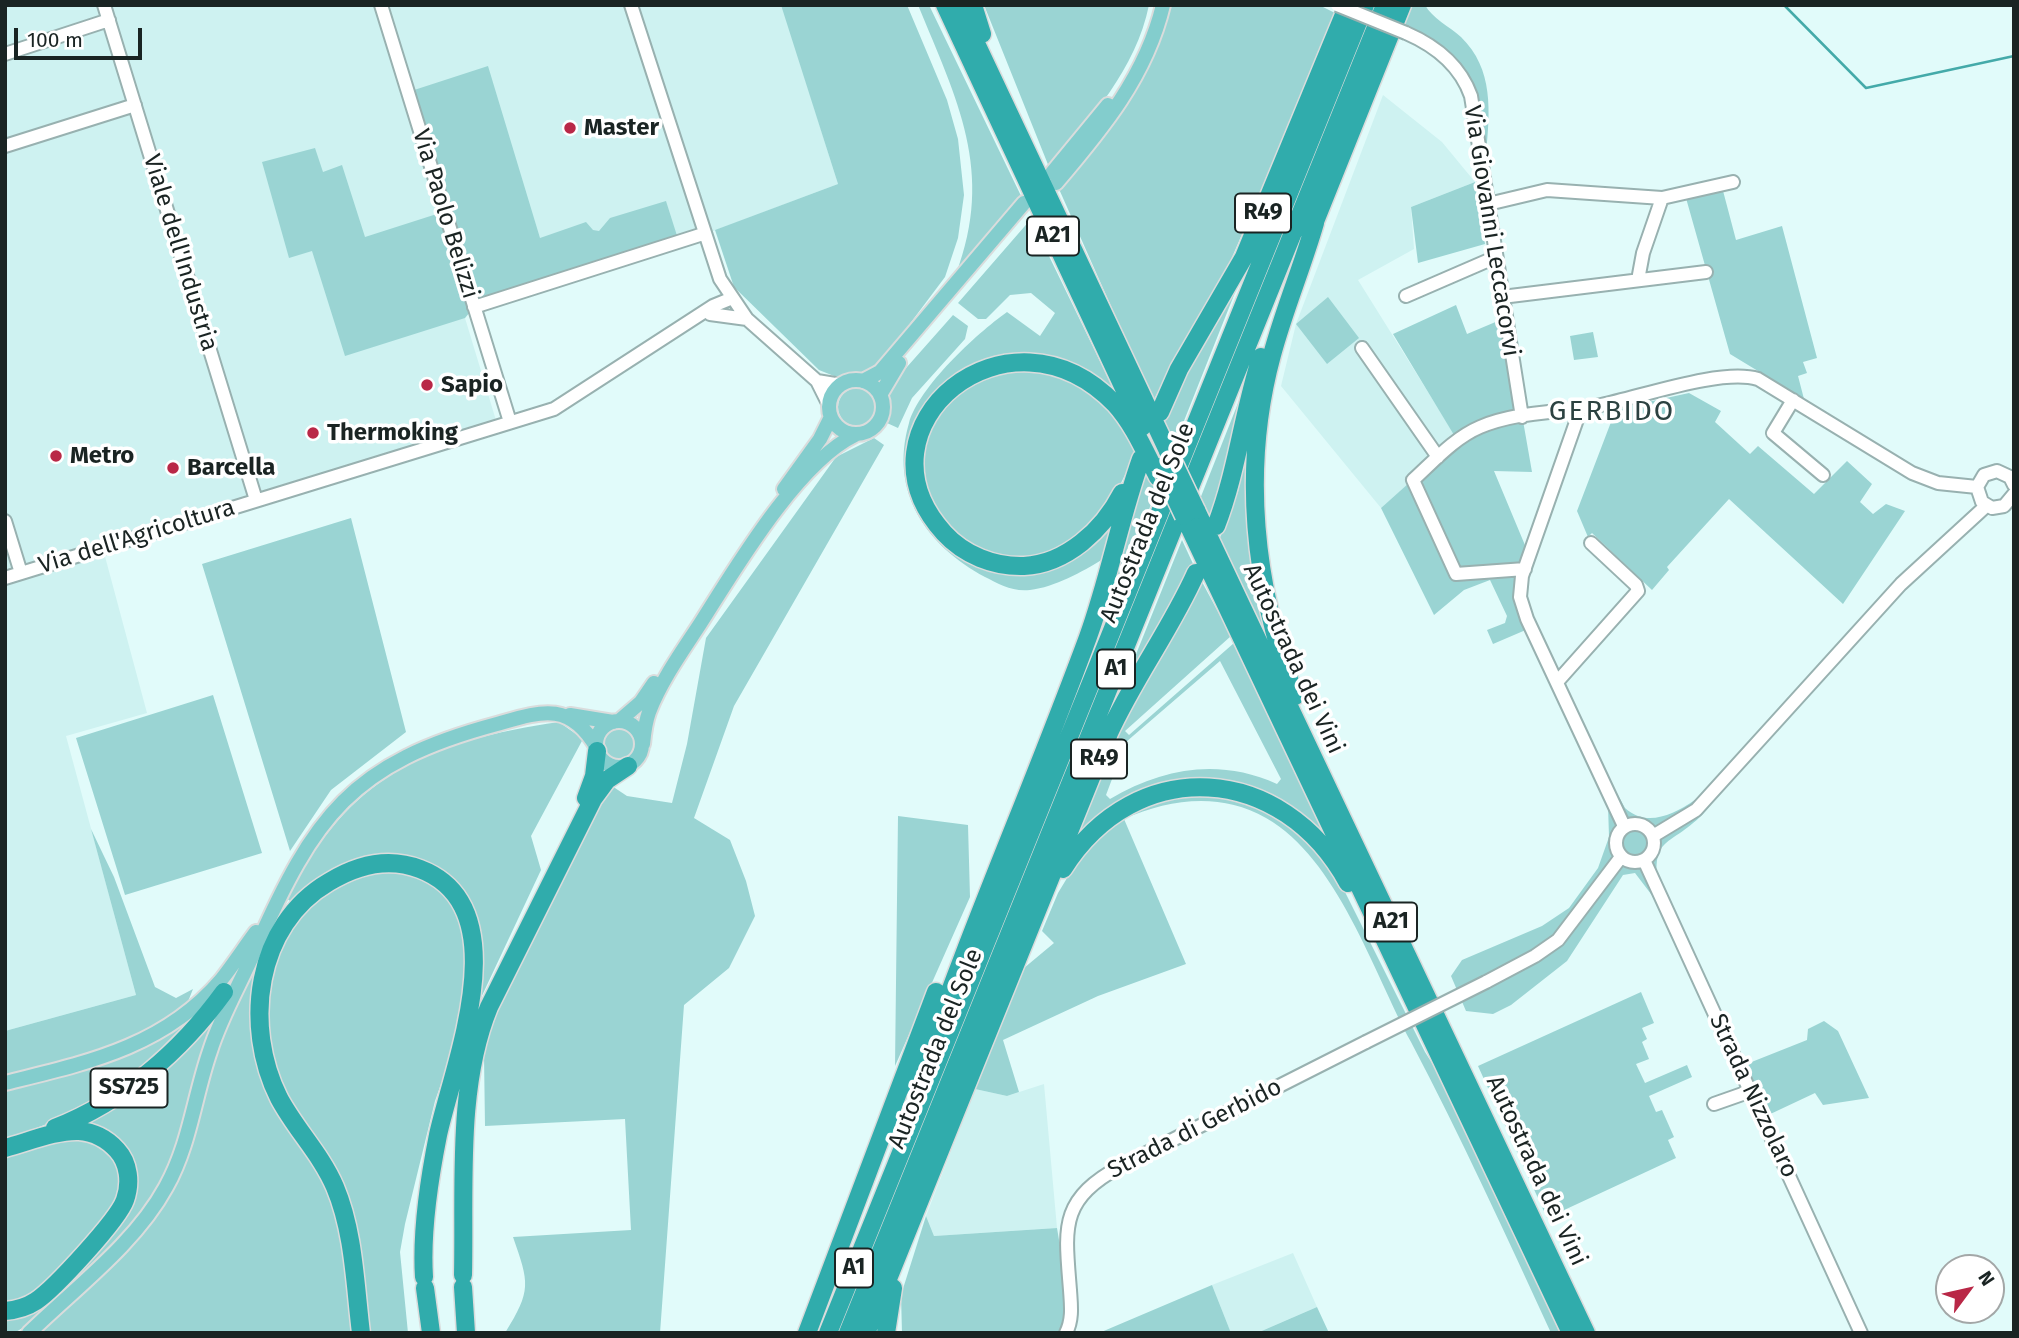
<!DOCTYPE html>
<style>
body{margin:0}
#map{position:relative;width:2019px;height:1338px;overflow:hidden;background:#e1fbfa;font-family:"Fira Sans",sans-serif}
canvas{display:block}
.frame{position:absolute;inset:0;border:7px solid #1a2423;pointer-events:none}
.north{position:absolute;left:1935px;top:1254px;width:70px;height:70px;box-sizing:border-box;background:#fff;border:2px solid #a3a7a7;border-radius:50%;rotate:57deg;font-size:19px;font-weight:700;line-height:28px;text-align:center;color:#1a2423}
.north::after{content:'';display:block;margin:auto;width:24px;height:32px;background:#b92847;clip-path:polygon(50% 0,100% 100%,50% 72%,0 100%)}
.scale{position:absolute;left:14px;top:28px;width:128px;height:32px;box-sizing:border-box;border:4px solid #1a2423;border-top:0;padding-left:9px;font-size:21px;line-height:24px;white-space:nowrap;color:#1a2423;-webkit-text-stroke:5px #fff;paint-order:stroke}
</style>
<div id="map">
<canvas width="2019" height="1338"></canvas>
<div class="frame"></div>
<div class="north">N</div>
<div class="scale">100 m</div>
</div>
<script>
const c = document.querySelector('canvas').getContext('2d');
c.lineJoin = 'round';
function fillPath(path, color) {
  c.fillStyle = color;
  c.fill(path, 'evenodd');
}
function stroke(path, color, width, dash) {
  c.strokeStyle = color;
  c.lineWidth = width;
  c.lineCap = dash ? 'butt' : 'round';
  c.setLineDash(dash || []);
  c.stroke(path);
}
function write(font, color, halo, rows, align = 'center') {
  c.font = font + ' "Fira Sans",sans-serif';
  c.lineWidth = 7;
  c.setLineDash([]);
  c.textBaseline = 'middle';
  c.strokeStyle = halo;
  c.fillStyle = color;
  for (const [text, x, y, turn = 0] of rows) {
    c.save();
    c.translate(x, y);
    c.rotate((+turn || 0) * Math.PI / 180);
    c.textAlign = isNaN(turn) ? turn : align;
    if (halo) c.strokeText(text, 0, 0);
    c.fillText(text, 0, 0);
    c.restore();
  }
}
const built = new Path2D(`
 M5,5H782L838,184L703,235L474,307L465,318L498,427L103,549L147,713L66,736L136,995L5,1031Z
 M1383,95L1442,142L1475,182L1411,207L1414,249L1358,280L1458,440L1381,508L1281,386L1296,324Z
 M1044,1084L1057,1228L934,1236L926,1216L975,1089L1007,1096Z
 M1293,1253L1317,1307L1257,1333H1231L1212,1285Z`);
const green = new Path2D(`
 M781,5H907L947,100L958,139L964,195L958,238L945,277L885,357L863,374L839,378L819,370L734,287L715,230L838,184Z
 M918,5H929L1023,200L956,274C995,171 957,100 918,5Z
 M984,5H1149C1136,69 1090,120 1049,167Z
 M1168,5H1319L1337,14L1230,262L1153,401L1059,189L1115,118Z
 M1411,5H1425C1432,18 1450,27 1461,37C1494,69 1490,112 1486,154L1455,60L1431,39L1402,25Z
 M488,66L540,238L586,222L593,230L599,231L610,218L666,201L679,242L474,307L465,318L345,356L312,251L289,258L262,162L315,148L323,172L342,165L365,237L443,212L408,92Z
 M1475,182L1485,244L1418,263L1411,207Z
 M1722,187L1736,240L1782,226L1817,358L1803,362L1807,373L1798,376L1804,399L1730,354L1684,191Z
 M1031,219L1114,390L1111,391L1078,372L986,362L959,374L913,453L949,544L1035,569L1116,518L1103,559C1082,572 1055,587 1030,590C1012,592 999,584 985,577C926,545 889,492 909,423C919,387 976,334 1007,312L1040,336L1055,313L1031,293L1010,295L986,319H978L958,303Z
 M1240,280L1174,446L1162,419L1177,385Z
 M1328,297L1359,338L1327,364L1296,324Z
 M1456,305L1467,334L1505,318L1532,472L1494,471L1527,550L1519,576L1528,629L1493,644L1487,630L1505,623L1507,616L1490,580L1464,590L1434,615L1381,508L1457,440L1393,334Z
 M953,315L968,326L965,339L912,398L898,428L887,423L885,409L891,385Z
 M1593,332L1598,357L1574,360L1570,336Z
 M1012,367L1066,375L1112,409L1136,449C1119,494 1096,531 1052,555C1044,559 1030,557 1021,558C955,562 913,498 927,436C930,422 940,400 954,392C971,381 994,375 1012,367Z
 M1250,373L1212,522L1200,499Z
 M838 407a19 19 0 1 1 38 0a19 19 0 1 1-38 0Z
 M1689,393L1721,411L1715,422L1750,454L1758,446L1814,494L1847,461L1872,484L1860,502L1873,514L1886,504L1905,511L1843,604L1729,499L1667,567L1669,570L1652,590L1592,533L1588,537L1577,511L1616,409Z
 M1251,430C1245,509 1249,559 1268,637L1266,638L1219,540L1238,492Z
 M874,438L884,445L734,706L694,818L730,840L746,881L755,916L729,968L684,1005L660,1333H505C532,1290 529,1283 513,1237L631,1230L625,1119L485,1126L484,1056L487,1031L596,808L612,786L627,796L672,803L687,744L706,638L836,457Z
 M1146,464L1158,488L1109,604L1125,526Z
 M351,518L406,732L331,790L290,851L202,564Z
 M1182,540L1194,566L1114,709Z
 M1201,580L1231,636L1125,731L1129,735L1234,643L1331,847L1288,811L1184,783L1073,842L1126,718L1188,611ZM1220,661L1281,779L1277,784C1219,758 1163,768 1110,799L1106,795L1126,742Z
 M1561,691L1625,808C1659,839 1706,790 1735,770C1724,784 1715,801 1703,814C1667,850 1650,833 1659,896L1654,898L1635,873L1623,875L1567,961L1511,1005L1493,1014L1466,1011L1451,976L1462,960L1542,926L1569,908L1598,868L1609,837L1608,805Z
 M213,695L262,853L125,895L76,738Z
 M559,722L583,739L531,836L541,870L479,1002L467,906L399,859L297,905L287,899C348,775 429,741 559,722Z
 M601 744a18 18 0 1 1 36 0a18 18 0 1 1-36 0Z
 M1230,794L1296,827L1338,878L1425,1052L1442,1079L1560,1333H1551C1506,1235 1461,1137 1411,1042C1373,972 1338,859 1266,818C1220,792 1170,799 1124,819L1186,964L1098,996L1003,1040L1019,1092L1007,1096L975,1089L1024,968L1054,943L1042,931L1058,893L1087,845L1154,798Z
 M898,816L968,825L970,897L895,1066Z
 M91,829L114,877L155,987L176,998L193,989L185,1009L131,1043L5,1080V1031L136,995Z
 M398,867L445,889L469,937L462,1025L435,1101L405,1224L400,1252L408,1333H366L358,1270L302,1127L271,1066L264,989L290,924L336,880Z
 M266,951L253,1024L336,1198L357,1333H35L152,1215L231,1010Z
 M1641,992L1654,1023L1642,1028L1647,1039L1642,1042L1649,1059L1636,1064L1645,1083L1687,1065L1692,1077L1649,1096L1656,1112L1662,1110L1674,1137L1668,1140L1676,1158L1547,1218L1478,1066Z
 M212,994C201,1009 191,1025 178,1038C133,1085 68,1121 5,1138V1088L99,1063Z
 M221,1008L177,1156L135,1224L33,1322L14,1333H5V1315L29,1309L133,1181L82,1123Z
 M1824,1021L1838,1031L1869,1098L1823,1105L1815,1093L1764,1117L1739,1067L1807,1040L1808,1029Z
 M68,1136L92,1138L119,1160L121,1199L43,1290L5,1307V1154Z
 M926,1216L934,1236L1057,1228L1071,1312L1066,1333H902L901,1295Z
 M1212,1285L1231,1333H1099Z
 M1317,1307L1329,1333H1257Z`);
const stream = new Path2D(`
 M1784,5L1866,88L2014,56`);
const minor = new Path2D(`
 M104,5L256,500
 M381,5L510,422
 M631,5L720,279L747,319L817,381L829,405
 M1406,33C1436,46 1460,65 1471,96L1522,417
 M5,54L109,20
 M5,146L135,105
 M1488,204L1547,190L1662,198L1733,182
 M1638,280L1643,253L1662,198
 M1406,296L1496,257
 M1502,297L1706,272
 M474,307L703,234
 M710,314L747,319
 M1362,348L1438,457
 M817,381L841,385
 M1793,400L1773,433L1823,475
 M1581,408L1522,576L1520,597L1527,619L1624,826
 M2014,485L2010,477L1997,471L1984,475L1977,487L1982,502L1992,508L2004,506L2014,494
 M5,521L21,573
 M1525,569L1456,574L1413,480C1433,462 1454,438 1480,427C1517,411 1561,413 1601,405C1641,397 1721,368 1758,379L1912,473L1938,483L1977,487
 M5,578L554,409L713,306L730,299
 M1557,682L1638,591L1636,585L1591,543
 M1616 843a19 19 0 1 1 38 0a19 19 0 1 1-38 0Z
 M1653,836L1696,810L1901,584L1986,506
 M1644,860L1861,1333
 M1486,982L1535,956L1558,940L1621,857
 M1714,1104L1751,1091
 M1066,1333C1073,1319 1071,1305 1070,1290C1065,1227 1059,1200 1121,1166L1366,1042`);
const major = new Path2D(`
 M1052,173L1108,105
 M1056,183C1102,129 1146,76 1163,5
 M829 407a27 27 0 1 1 54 0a27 27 0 1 1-54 0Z
 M863,381L880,372L1024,203
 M880,395L899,363
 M784,489L820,439L831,417
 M570,715L613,722
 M596 744a23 23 0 1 1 46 0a23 23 0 1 1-46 0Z
 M619,721L641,702L654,683
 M643,744C644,733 645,723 649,712C661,681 681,653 700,624C735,569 797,463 855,435
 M5,1083C86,1063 164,1047 221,980C233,965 244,948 256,932
 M29,1333C75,1288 135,1244 166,1187C190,1144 194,1097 210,1051C221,1016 240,984 255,950C314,816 351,763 497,724C542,711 570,701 597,748`);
const highway = new Path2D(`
 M945,5L1142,427
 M958,5L1168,451
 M973,5L982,34
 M1310,234L1402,5
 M1160,412L1179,369L1244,257L1348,5
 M1122,493C1103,530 1066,564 1024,566C994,567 964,555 944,533C848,427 1008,293 1115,404C1134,425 1145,452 1158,477
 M1196,510L1586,1333
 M1184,516L1571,1333
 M1216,526C1237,472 1243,413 1261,357
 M1295,696C1254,586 1241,469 1272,355C1284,310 1302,268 1315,223
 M586,798L594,776L597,751
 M1063,869C1136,753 1283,763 1348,883
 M915,1089C967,936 1032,789 1088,637C1109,579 1120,518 1141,459
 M55,1128C124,1101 181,1051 224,992
 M5,1148C28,1142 56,1130 79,1131C94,1132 107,1139 117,1150C129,1163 131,1183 125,1200C118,1220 54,1289 36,1301C27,1307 16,1310 5,1311
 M463,1275C465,1189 456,1087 489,1007L593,799L607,780L628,766
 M463,1287L466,1333
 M425,1288L431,1333
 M361,1333C355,1285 354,1232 335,1187C321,1154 296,1130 279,1098C243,1026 255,925 329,882C357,865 389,857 420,869C520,907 453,1065 438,1135C429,1180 421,1231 424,1277
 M807,1333L936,992
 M828,1333L1365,5
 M848,1333L1385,5
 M866,1333L1109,733C1134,678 1171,629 1196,573
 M886,1333L893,1288`);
const minorBridge = new Path2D(`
 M1337,5L1406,33
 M1366,1042L1486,982`);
const highwayBridge = new Path2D(`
 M1168,451L1196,510
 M1161,467L1184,516`);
const markers = [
 [570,128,7,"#b92847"],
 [427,385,7,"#b92847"],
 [313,433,7,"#b92847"],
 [56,456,7,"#b92847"],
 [173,468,7,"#b92847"]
];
const shields = [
 [1263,213,56],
 [1053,236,52],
 [1116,669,38],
 [1099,759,56],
 [1391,922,52],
 [129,1088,77],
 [854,1268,38]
];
const shieldNames = [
 ["R49",1263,213],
 ["A21",1053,236],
 ["A1",1116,669],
 ["R49",1099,759],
 ["A21",1391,922],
 ["SS725",129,1088],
 ["A1",854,1268]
];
const poiNames = [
 ["Master",584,128],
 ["Sapio",441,385],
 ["Thermoking",327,433],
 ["Metro",70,456],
 ["Barcella",187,468]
];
const streetNames = [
 ["Via Paolo Belizzi",445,214,73],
 ["Via Giovanni Leccacorvi",1491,231,81],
 ["Viale dell'Industria",180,253,73],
 ["Autostrada del Sole",1148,523,-68],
 ["Via dell'Agricoltura",137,537,-17],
 ["Autostrada dei Vini",1293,659,65],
 ["Autostrada del Sole",936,1049,-68],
 ["Strada Nizzolaro",1753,1096,65],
 ["Strada di Gerbido",1195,1129,-27],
 ["Autostrada dei Vini",1536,1171,65]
];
const quarterNames = [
 ["GERBIDO",1612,412]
];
fillPath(built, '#cef2f1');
fillPath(green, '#9ad4d3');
stroke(stream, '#44aaa9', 2.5);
stroke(minor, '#98b1b0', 16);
stroke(major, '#dadcdc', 18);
stroke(highway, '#dadcdc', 21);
stroke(minor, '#fff', 12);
stroke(major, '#83cdcd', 14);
stroke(highway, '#30acac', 18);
stroke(minorBridge, '#98b1b0', 16, []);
stroke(highwayBridge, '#dadcdc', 21, []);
stroke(minorBridge, '#fff', 12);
stroke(highwayBridge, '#30acac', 18);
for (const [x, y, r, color] of markers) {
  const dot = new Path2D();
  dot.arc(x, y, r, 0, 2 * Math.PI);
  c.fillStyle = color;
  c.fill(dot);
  stroke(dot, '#fff', 2.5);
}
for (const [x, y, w] of shields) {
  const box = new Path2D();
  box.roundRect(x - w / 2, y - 19.5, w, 39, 5);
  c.fillStyle = '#fff';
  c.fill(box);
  stroke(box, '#1a2423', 2);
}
write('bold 23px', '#1a2423', null, shieldNames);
write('bold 24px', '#1a2423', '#fff', poiNames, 'left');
write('24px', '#1a2423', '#fff', streetNames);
c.letterSpacing = '2px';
write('28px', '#2c4241', '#fff', quarterNames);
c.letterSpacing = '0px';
</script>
